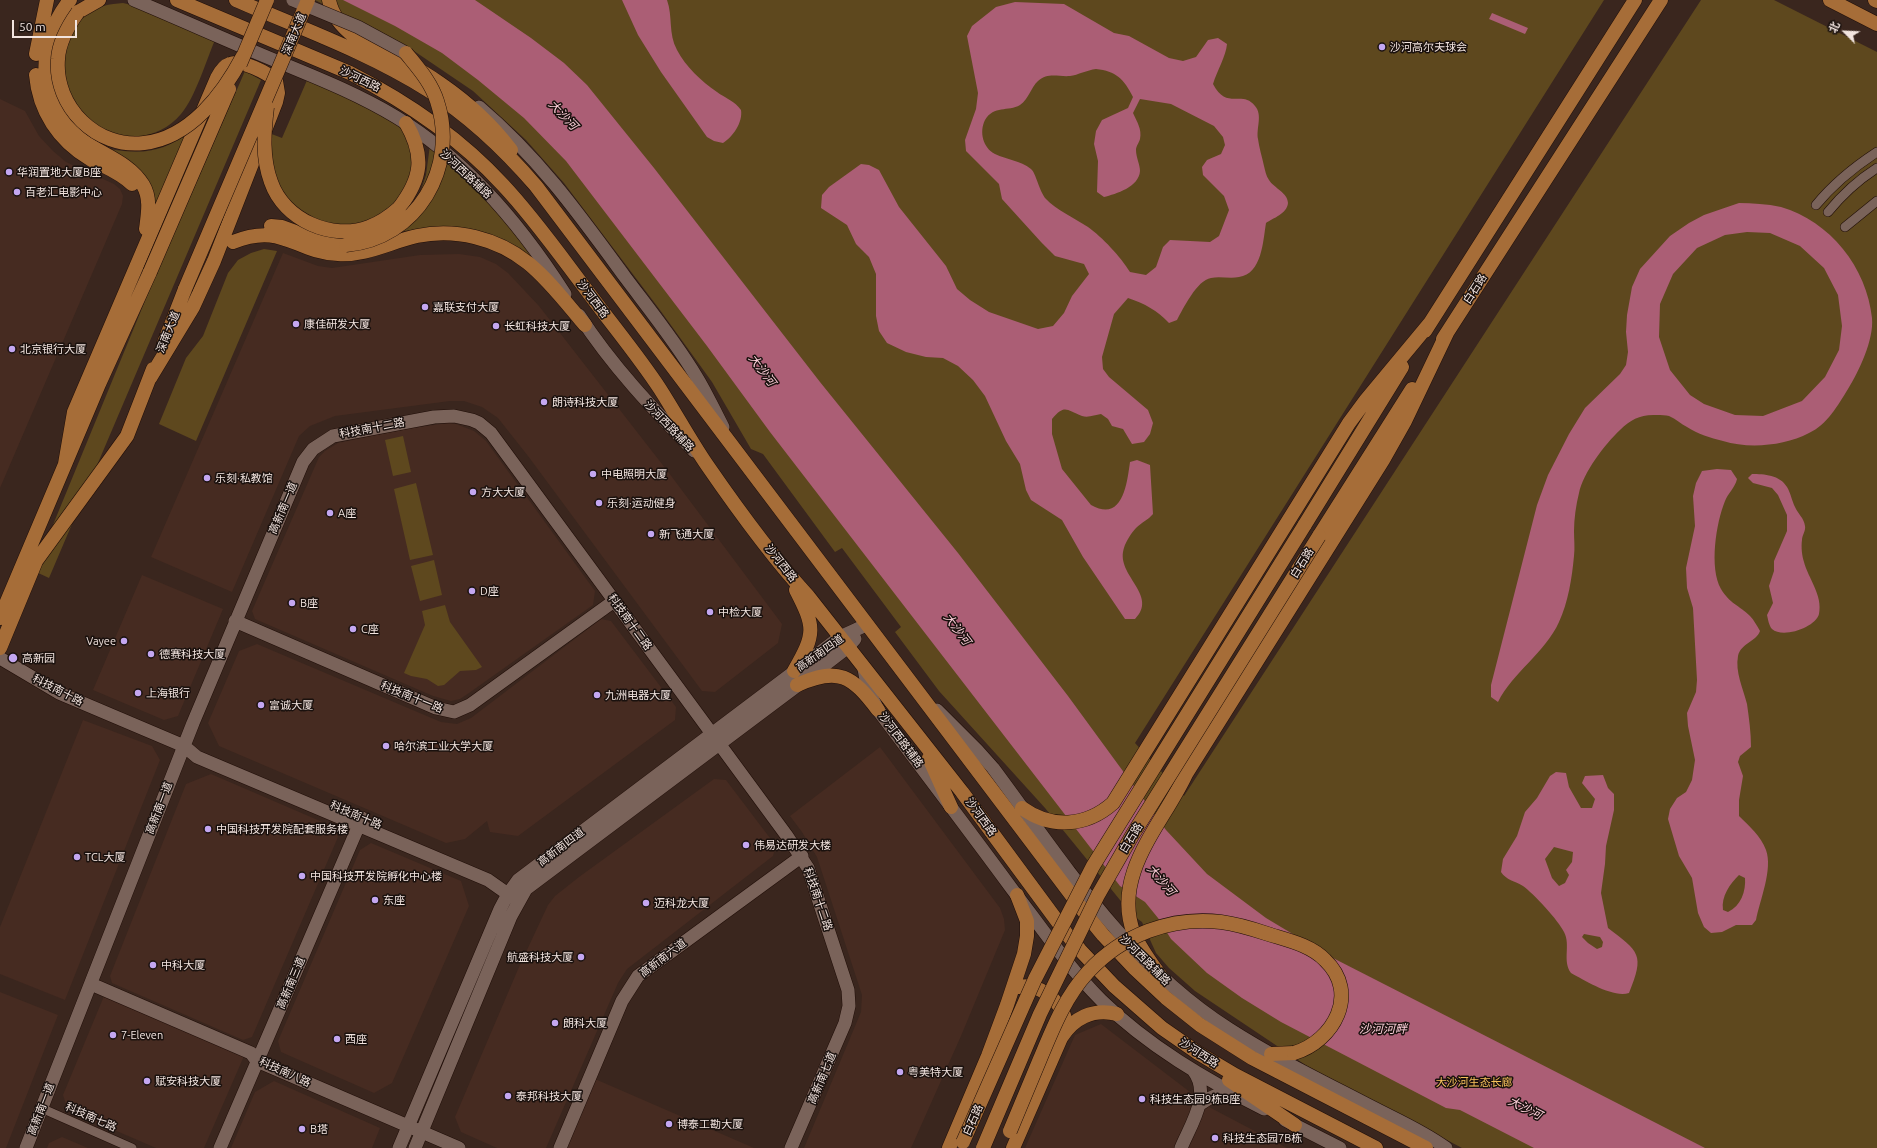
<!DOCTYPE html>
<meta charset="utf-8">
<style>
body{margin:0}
#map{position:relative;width:1877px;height:1148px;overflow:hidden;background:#3a261e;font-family:Ubuntu,"Noto Sans SC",sans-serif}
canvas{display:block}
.north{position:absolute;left:1825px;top:12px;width:40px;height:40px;-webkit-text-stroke:3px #1a110e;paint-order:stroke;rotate:294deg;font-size:11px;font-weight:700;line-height:16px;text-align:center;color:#f2e4df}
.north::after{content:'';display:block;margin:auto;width:14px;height:18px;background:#f2e4df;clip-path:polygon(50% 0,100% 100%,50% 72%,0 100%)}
.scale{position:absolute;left:12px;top:20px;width:65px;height:18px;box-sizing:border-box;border:2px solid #f2e4df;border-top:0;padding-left:5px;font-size:12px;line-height:14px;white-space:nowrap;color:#f2e4df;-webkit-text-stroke:3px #1a110e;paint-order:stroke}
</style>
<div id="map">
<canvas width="1877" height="1148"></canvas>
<div class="north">北</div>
<div class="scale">50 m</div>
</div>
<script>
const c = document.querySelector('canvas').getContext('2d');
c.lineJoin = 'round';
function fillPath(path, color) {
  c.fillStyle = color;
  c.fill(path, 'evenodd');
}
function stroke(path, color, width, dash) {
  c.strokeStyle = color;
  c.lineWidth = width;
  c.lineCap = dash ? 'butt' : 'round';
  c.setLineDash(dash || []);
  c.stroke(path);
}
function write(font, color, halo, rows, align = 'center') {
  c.font = font + ' Ubuntu,"Noto Sans SC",sans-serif';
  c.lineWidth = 3;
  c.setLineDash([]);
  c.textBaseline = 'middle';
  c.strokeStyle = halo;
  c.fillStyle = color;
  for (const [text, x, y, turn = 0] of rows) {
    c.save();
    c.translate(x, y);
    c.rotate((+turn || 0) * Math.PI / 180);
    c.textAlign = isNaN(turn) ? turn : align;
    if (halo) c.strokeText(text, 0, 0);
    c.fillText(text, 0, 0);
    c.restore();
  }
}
const built = new Path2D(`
 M0,99L25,111L39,136L53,151L66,162L114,184L120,189L123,196L122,204L0,488Z
 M283,253L318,266L332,268L420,255L459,254L480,257L496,264L508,273L539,306L669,473L782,624L778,643L715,692L702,691L528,456L498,418L482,407L464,401H450L335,416L310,426L299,436L232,592L151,557Z
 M448,423L456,424L474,431L486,441L595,591L593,605L469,693L460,699L451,701L433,696L255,619L252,611L319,457L325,451L338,443L406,429Z
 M142,575L223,609L178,716L164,720L93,690Z
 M601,619L611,621L676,707L675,720L518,836L490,832L487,821L465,839L446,843L219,746L208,723L239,651L257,644L441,722L457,724L471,718Z
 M83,720L152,746L160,760L65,1000L0,974V927Z
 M880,747L1000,908L1004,919L1005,930L961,1036L911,1148H804L861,1012L862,995L817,857L802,832L790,816Z
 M211,774L334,827L338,837L252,1037L243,1040L112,983L110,976L186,784Z
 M714,779L726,780L776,846L773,856L627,969L618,983L546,1148H497L461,1132L455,1117L519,967L548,905L555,896L579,877Z
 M371,843L461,881L469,906L392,1083L374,1093L281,1052L278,1041L360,850Z
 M0,992L58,1015L6,1148H0Z
 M104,996L244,1056L204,1148H156L68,1110L63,1095Z
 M1101,1024L1211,1108L1287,1148H1025L1075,1035Z
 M595,1079L754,1148H565Z
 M274,1081L380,1128L372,1148H231L255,1092Z
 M62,1137L88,1148H47L49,1143Z`);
const green = new Path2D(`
 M315,0H1604L1135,743L1184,796L1701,0H1774L1877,52V1148H1462L1307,1066L1195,991L1169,968L1156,953L1142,922L1132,915L1120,900L1045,808L939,691L895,632L901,627L842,548L835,552L763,454L751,449L712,382L660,310L564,183L526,140L473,91L414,51Z
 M123,3L140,7L215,40C206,61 195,98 181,114C169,128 154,135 136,137C72,142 41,57 85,15C95,6 111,4 123,3Z
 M245,71L261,80L49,578L34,571L145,301Z
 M308,78C332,90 391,111 405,133C411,142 412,156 415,166L399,200L386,212L369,221L354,225H325L287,202L274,172L269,133L282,138Z
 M191,131L156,210L110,149C143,155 164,152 191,131Z
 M430,145L470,180L545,267C483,218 450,224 377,235L400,221L420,193L426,175Z
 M264,249L277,251L196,441L159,424L186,358L203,336L228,273L238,260L251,253Z
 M403,436L411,472L393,476L385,440Z
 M416,483L433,555L410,560L394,489Z
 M434,560L442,595L420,601L411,566Z
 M445,605L450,622L482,667L476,670L460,671L444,685L438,686L427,679L411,676L404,673L425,625L422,611Z`);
const water = new Path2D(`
 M343,0H475L531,38L564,63L587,85L654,168L820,382L958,553L1068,696L1166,830L1207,874L1266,918L1331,957L1705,1148H1534L1460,1110L1446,1108L1281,1022L1242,998L1207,973L1171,939L1158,918L1145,902L1120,886L770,432L707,346L566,161L524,118L478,80L442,53L395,26Z
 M622,0H667C673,17 668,33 677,50C686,67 701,81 717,92C725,98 735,101 741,110C743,122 733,137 723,143L714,141L707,137L661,72L638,35Z
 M1015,2L1064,4L1114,33L1129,36L1169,58L1183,61L1196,57L1208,40L1218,38L1227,44C1226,56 1217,71 1213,84C1227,111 1242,89 1255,106C1263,115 1256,128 1258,139C1259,147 1262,157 1264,166C1265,170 1266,176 1269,180C1274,188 1288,193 1288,203C1287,214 1273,218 1266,223C1263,241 1262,274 1239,277C1230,279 1220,276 1211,278C1197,280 1183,309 1177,320L1169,323C1157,310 1145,304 1128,298L1114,314L1102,357L1103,369L1109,377L1148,410L1153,423L1150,434L1144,442L1132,444L1123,429L1112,426L1108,419L1101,414C1095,415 1088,418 1082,416C1066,410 1065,404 1052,419V434L1062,469L1091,505C1123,523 1127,483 1130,462L1137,460L1150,465L1153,514C1148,520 1142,522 1136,528C1131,533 1124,544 1123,552C1119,577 1158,596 1135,619H1125L1083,557L1062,520L1031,500L1026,490L1020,464L1006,441L985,396L973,380L958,366L943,358L926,357L906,352L887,343L879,331L876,316V274L869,257L856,244L847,225L821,208L822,195L829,187L861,164L869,165L879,170L899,207L946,266L957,289L970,300L989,312L1038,329L1053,326L1064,313L1072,296L1089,274L1084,264L1055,256L1041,242L1002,199L999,184L966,151L965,140L976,109L978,93L967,36L972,26L996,7ZM1096,69C1116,71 1124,79 1133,97L1128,108L1102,120L1096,131L1094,144L1098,161L1097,192L1104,197C1116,194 1139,187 1140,171C1140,165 1136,157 1136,150C1136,146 1139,143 1140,139C1142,129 1137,122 1133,113L1140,99L1171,104L1214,126L1223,137L1225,145L1221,154L1207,160L1202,167L1203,175L1224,196L1229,210L1219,236L1210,242L1170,240L1163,247L1156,267L1146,275L1130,272C1121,257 1102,237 1088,227C1076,219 1055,209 1046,199C1039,191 1036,173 1031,169C1020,160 1007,160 995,154C983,148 979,132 985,120C994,105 1008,112 1020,105C1029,99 1031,87 1038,81C1048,72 1058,77 1070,76C1078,75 1087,70 1096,69Z
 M1492,13L1528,28L1525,34L1489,19Z
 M1739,203C1752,203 1767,204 1781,207C1830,221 1867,268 1872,318C1874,340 1859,371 1848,389C1838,405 1827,425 1809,433C1784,446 1749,449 1723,441C1710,438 1698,434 1687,427C1681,424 1676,419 1669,416C1666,415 1661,415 1657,415C1641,414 1631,419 1620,430C1605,444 1583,473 1579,493C1576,505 1574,519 1574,531C1574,539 1575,548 1574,556C1572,578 1568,603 1559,622C1545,653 1513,672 1498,702L1491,697V685L1537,505L1548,475L1569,434L1585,408L1620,374L1626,365L1628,352L1626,332L1627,315L1632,287L1640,269L1670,236L1689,223L1704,215ZM1747,232L1770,233L1800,246L1824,268L1838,295L1842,326L1839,350L1825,377L1802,401L1763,416L1735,415L1704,404L1690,395L1670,370L1659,337L1660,304L1673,274L1697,248L1725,235Z
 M1717,469L1731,470L1737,479C1735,488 1728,493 1725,501C1716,523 1709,568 1721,589C1730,604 1739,605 1750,616C1754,620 1757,626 1760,631C1756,642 1741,643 1738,656C1735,672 1743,688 1747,704C1749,718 1751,733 1751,747L1740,756L1738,762L1743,776L1739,800V816C1749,826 1761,836 1766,850C1773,869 1760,900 1756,920L1752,925H1736L1722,932L1711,933L1704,927L1698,913L1692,878L1679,856L1668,819L1670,809L1677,798L1686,792L1692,780L1695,760L1688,726L1687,713L1696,692L1697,680L1693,608L1687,588L1686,568L1695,526L1693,496L1696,483L1702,471ZM1739,875L1745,878C1746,891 1741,906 1728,912L1723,910C1721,896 1730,884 1739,875Z
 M1752,474C1764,474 1780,475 1787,487C1791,494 1792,501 1795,507C1798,514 1804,518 1805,526C1806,531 1802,535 1802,540C1801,547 1802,556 1804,562C1808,578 1823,595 1819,614C1816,627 1783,639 1772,629C1769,626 1768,619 1767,615L1773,603L1769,586L1774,571V561L1787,531V515L1778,495L1772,488L1753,483L1748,478Z
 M1556,772L1566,773L1569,787L1581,808H1592L1595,799L1582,783L1585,776L1603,775L1608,788L1614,794V810L1606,846L1605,864L1601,893L1608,928C1639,952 1645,954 1629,993C1613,998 1586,981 1571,973C1562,961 1571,945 1564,932C1559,921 1533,893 1523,886C1515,881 1506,880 1501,872L1503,859L1517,836L1525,812L1537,798L1550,776ZM1554,847L1573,852L1572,862L1566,870L1569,875L1565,883L1559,886L1552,878L1545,859ZM1584,934L1600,937L1603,942L1602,947L1597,949L1588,943L1582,937Z`);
const street = new Path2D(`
 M1816,205C1834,183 1854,167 1877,152
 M1828,212C1842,195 1858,180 1877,168
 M1845,227L1877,201
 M41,1108L132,1148`);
const secondary = new Path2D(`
 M134,0C177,18 219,37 262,55C307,74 353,91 396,117C467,160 521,225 565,294
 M479,107C539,158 579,214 625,277C649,309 675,341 696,376C706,392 714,410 723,427
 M579,315C612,366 652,408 694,451
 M235,621L436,708L454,712L470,705L614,601
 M0,658L59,693L184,746L197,757L488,880L515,899
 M864,669L868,690L878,710C923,770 968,829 1012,889C1041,927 1067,966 1101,1000C1148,1046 1206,1080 1264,1109
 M937,710L977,750L993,768C1063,862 1127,964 1229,1029C1274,1058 1324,1082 1372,1107C1397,1120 1423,1131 1446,1148
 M91,984L251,1053L257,1061L459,1148
 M1199,1105C1209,1097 1219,1093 1232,1093
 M1285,1120L1340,1148
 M26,1148L193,723L303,462L313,449L333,436L434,417L454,416L472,420L479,423L491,433L787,836L808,868L848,990L849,1006L845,1023L791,1148
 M220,1148L362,818
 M399,1148L500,909L508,894L518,880L827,647L840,637L866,625
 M415,1148L511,916L526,889L826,664L848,647L855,639
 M560,1148L622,1001L638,976L802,856
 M1181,1148C1191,1124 1212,1094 1193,1070`);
const primary = new Path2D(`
 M70,0C35,44 36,104 82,140C102,155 129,162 143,185C151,198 148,214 146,229
 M177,0L350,73C407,102 459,137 503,185C535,219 562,258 591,296C614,327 639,357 660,389C676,414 690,440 707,465C738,510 771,556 808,596L962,792L1066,933L1080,950L1114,986L1162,1028L1198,1053L1235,1075L1376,1148
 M236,0C300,28 368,52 428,90C468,115 505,150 536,186L1085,913L1103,935L1135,969L1166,998L1200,1025L1252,1058L1426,1148
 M329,0C332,16 343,28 355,37C415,64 471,97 511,150
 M1830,0L1877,24
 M1875,0L1877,1
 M78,12L99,0
 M36,54L47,0
 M36,75C39,111 59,141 90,159C105,167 120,172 132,184
 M399,208C422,178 425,156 406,123
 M271,226L282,227L326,243L346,245
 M233,242C283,222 294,252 338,254C366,256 390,242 417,236C455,228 497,238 528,263C549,280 567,304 585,325
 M1425,331L1635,0
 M1443,339L1661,0
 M164,343L185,289
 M65,464L74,412L217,78C220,72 224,66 230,64C241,59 268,73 276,81L278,93L276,102L214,261L193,307L150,378
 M1304,526L1402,367
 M1319,536L1412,389
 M0,618L99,384L150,272
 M0,648L36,561L127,436L153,369
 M794,671C816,633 815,627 796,590
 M797,685C839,666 852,676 878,710
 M929,758L951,807
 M1022,808C1051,829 1086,827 1113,803L1349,423L1366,400L1430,323
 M1162,978C1152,964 1141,950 1134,934C1111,874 1163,824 1186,774L1383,460L1405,421L1447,333
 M1020,987C1037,982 1063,1002 1065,1020
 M1271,1054L1294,1053
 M1229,1080L1295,1125
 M949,1148L988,1056L1007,1005L1024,954L1027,936V921L1017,895
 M1013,1148L1061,1038C1073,1018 1093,1008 1117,1014`);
const secondaryBridge = new Path2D(`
 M293,0L358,27L406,53`);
const primaryBridge = new Path2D(`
 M78,12C68,26 59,42 58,59C54,107 97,149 144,143C190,138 223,94 243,56
 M240,64L267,0
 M267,107C264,132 262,158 271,182C284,220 332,241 369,227C380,223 390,216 399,208
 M346,245C417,239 459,167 437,101C431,82 418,68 406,53
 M150,272L229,89
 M185,289L308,0
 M1010,1131C1020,1107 1030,1083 1040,1059C1053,1028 1065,997 1088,972C1122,935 1171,916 1221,922C1237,924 1253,929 1268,934C1287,940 1311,945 1325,960C1360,993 1334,1041 1294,1053
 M963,1142L1035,979L1093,866L1304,526
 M983,1148L1040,1014L1098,895L1133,834L1319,536`);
const markers = [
 [1382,47,4,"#c4a7f1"],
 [9,172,4,"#c4a7f1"],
 [17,192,4,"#c4a7f1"],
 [425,307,4,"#c4a7f1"],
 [296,324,4,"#c4a7f1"],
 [496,326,4,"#c4a7f1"],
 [12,349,4,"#c4a7f1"],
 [544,402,4,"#c4a7f1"],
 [593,474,4,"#c4a7f1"],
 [207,478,4,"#c4a7f1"],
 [473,492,4,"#c4a7f1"],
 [599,503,4,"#c4a7f1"],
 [330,513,4,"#c4a7f1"],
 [651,534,4,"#c4a7f1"],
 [472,591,4,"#c4a7f1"],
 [292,603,4,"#c4a7f1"],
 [710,612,4,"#c4a7f1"],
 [353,629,4,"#c4a7f1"],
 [124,641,4,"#c4a7f1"],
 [151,654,4,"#c4a7f1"],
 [13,658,5,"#c4a7f1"],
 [138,693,4,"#c4a7f1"],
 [597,695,4,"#c4a7f1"],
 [261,705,4,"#c4a7f1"],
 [386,746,4,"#c4a7f1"],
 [208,829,4,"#c4a7f1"],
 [746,845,4,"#c4a7f1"],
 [77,857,4,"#c4a7f1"],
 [302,876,4,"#c4a7f1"],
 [375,900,4,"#c4a7f1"],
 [646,903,4,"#c4a7f1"],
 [581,957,4,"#c4a7f1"],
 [153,965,4,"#c4a7f1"],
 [555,1023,4,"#c4a7f1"],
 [113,1035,4,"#c4a7f1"],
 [337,1039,4,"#c4a7f1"],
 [900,1072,4,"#c4a7f1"],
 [147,1081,4,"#c4a7f1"],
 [508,1096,4,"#c4a7f1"],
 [1142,1099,4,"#c4a7f1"],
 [669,1124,4,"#c4a7f1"],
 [302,1129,4,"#c4a7f1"],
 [1215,1138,4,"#c4a7f1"]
];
const streetNames = [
 ["深南大道",294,34,-67],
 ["沙河西路",360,79,26],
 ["沙河西路辅路",466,174,43],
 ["白石路",1475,289,-57],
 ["沙河西路",593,299,53],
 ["深南大道",168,332,-68],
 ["沙河西路辅路",669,426,46],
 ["科技南十二路",372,428,-11],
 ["高新南一道",283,508,-67],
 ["沙河西路",781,563,52],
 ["白石路",1302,563,-58],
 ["科技南十二路",630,622,54],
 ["高新南四道",820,653,-35],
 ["科技南十路",58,690,27],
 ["科技南十一路",412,697,22],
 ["沙河西路辅路",901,740,53],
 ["高新南一道",159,808,-69],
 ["科技南十路",356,815,23],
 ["沙河西路",981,817,54],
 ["白石路",1131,838,-59],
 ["高新南四道",561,847,-37],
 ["科技南十二路",818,899,71],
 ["高新南六道",663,958,-37],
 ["沙河西路辅路",1145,960,45],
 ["高新南三道",291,983,-67],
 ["沙河西路",1199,1053,33],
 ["科技南八路",285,1072,25],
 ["高新南七道",822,1078,-67],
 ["高新南一道",41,1109,-69],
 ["科技南七路",91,1117,24],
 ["白石路",973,1120,-66]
];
const poiNames = [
 ["沙河高尔夫球会",1390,47],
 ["华润置地大厦B座",17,172],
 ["百老汇电影中心",25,192],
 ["嘉联支付大厦",433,307],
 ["康佳研发大厦",304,324],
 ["长虹科技大厦",504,326],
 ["北京银行大厦",20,349],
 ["朗诗科技大厦",552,402],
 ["中电照明大厦",601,474],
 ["乐刻·私教馆",215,478],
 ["方大大厦",481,492],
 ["乐刻·运动健身",607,503],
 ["A座",338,513],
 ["新飞通大厦",659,534],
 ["D座",480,591],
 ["B座",300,603],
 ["中检大厦",718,612],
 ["C座",361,629],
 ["Vayee",116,641,"right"],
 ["德赛科技大厦",159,654],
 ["高新园",22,658],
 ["上海银行",146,693],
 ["九洲电器大厦",605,695],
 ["富诚大厦",269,705],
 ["哈尔滨工业大学大厦",394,746],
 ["中国科技开发院配套服务楼",216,829],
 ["伟易达研发大楼",754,845],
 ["TCL大厦",85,857],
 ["中国科技开发院孵化中心楼",310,876],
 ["东座",383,900],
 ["迈科龙大厦",654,903],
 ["航盛科技大厦",573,957,"right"],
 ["中科大厦",161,965],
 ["朗科大厦",563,1023],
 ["7-Eleven",121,1035],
 ["西座",345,1039],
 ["粤美特大厦",908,1072],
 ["赋安科技大厦",155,1081],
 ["泰邦科技大厦",516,1096],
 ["科技生态园9栋B座",1150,1099],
 ["博泰工勘大厦",677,1124],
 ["B塔",310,1129],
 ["科技生态园7B栋",1223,1138]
];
const parkNames = [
 ["大沙河生态长廊",1474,1082]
];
const waterNames = [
 ["大沙河",563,115,46],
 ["大沙河",762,370,53],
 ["大沙河",957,629,53],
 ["大沙河",1161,880,49],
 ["沙河河畔",1383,1029],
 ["大沙河",1525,1108,27]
];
fillPath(built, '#462b21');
fillPath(green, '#5e481e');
fillPath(water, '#ab5e75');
stroke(street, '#200e08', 10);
stroke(secondary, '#200e08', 14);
stroke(primary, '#200e08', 15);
stroke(street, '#7a635a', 9);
stroke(secondary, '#7a635a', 13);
stroke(primary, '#a66d38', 14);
stroke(secondaryBridge, '#200e08', 14, []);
stroke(primaryBridge, '#200e08', 15, []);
stroke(secondaryBridge, '#7a635a', 13);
stroke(primaryBridge, '#a66d38', 14);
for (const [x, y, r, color] of markers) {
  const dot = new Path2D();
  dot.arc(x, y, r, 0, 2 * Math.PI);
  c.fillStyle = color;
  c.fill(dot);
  stroke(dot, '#1a110e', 1.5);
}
write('11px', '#f2e4df', '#1a110e', streetNames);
write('11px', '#f2e4df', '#1a110e', poiNames, 'left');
write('11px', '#f8c25c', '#1a110e', parkNames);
write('italic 12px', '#fed0db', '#1a110e', waterNames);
</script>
